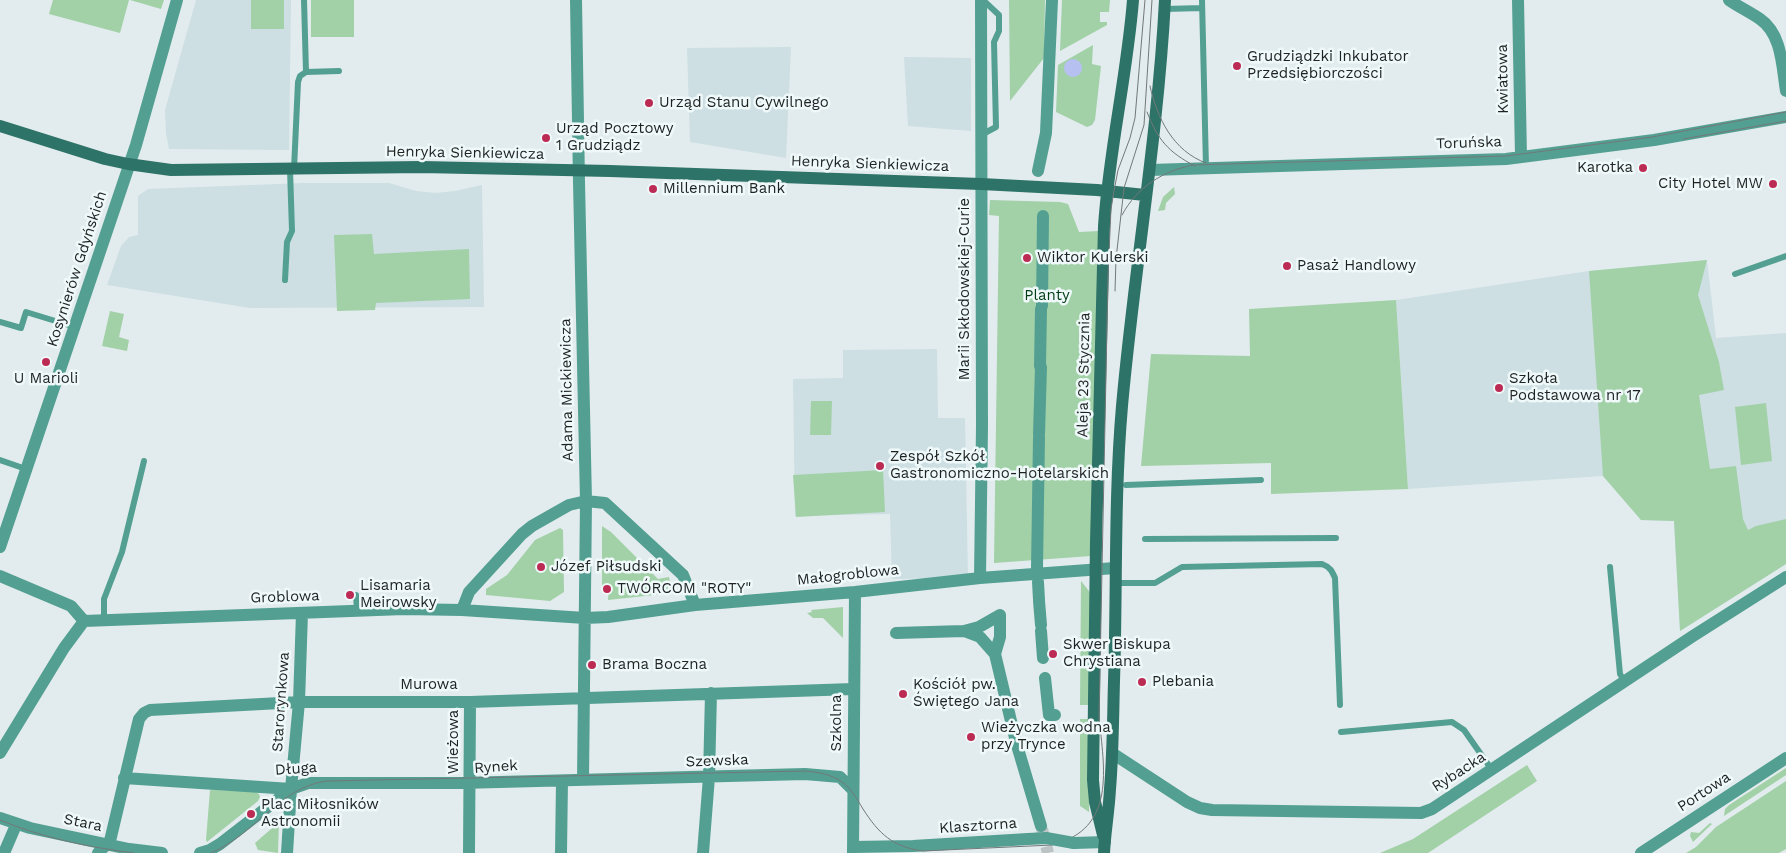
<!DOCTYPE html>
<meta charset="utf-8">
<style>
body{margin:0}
canvas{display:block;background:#e2ebed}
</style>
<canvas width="1786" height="853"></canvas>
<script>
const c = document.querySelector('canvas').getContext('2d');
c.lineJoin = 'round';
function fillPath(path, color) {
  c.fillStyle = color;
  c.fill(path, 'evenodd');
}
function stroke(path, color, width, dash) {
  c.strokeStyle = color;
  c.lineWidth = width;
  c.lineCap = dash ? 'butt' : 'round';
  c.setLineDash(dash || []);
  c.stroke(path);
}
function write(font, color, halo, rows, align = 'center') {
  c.font = font + ' "Work Sans",sans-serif';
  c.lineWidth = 5;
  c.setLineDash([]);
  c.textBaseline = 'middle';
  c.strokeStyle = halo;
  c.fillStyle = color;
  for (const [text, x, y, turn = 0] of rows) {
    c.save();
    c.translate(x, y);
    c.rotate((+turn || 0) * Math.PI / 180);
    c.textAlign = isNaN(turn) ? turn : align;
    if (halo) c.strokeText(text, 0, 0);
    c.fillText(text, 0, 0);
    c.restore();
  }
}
const built = new Path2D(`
 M196,0H291L289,150L169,149L166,133L165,110Z
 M791,47L786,158L690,142L687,48Z
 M904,57L971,58V131L908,126Z
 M304,183H389L416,191L435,193L455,191L482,185L484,307L250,308L107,285L121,246L129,237L138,235V196L148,189Z
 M1707,260L1716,338L1786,333V564L1680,631L1674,521L1641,520L1603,476L1408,489L1396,300L1589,271Z
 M937,349L938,418H965L968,578L892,579L890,514L795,516L793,379L843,378V350Z`);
const green = new Path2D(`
 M53,0H129L120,33L49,14Z
 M130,0H164L161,9Z
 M251,0H284V29H251Z
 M311,0H354V37H311Z
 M1009,0H1045L1044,58L1010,101Z
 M1062,0H1110L1109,12H1100V22H1107V25L1060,51Z
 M1093,45L1092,64L1101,66L1095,120L1092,125L1087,127L1056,112L1058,65Z
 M1174,187L1175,194L1166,203L1165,210L1158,211L1163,197Z
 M990,200L1060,202L1068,204L1079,232L1099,231L1091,556L994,563L999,216L989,215Z
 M372,234L374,254L469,249L470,299L376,303L375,310L337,311L334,235Z
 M1707,260L1698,295L1719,362L1724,390L1699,395L1710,469L1736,466L1743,519L1748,530L1756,526L1786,519V564L1680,631L1674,521L1641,520L1603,476L1589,271Z
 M1396,300L1408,489L1271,494V463L1141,466L1151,354L1250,356L1249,309Z
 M110,311L124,314L119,337L129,340L127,351L102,346Z
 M811,401H832L831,435H810Z
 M1766,403L1772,461L1741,465L1735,407Z
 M883,470L885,512L796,517L793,475Z
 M602,526L611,532L658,579L669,577L672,593L608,600L609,588L607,585L602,586Z
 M560,528L563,530L564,592L550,601L486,595V589L507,575L535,540Z
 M1081,581L1089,591L1092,599L1090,705H1080Z
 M843,607V638L823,618H813L807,613L812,612L811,610Z
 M1080,719H1090L1089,812L1080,806Z
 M1527,765L1537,781L1428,853H1380L1413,839Z
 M1786,768V775L1724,816L1725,809L1729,805Z
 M1786,781V849L1779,853H1686L1696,847L1716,827Z
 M210,790L255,791L259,794L260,797L258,801L207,842L206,840Z
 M279,822L278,853L258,850L255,843Z
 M1710,823L1712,824L1693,842L1690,836L1691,832L1699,833Z`);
const water = new Path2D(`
 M1064 68a9 9 0 1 1 18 0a9 9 0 1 1-18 0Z`);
const streetTunnel = new Path2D(`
 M1042,829L1048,853`);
const lane = new Path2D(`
 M1202,0L1206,167
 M1165,9L1202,8
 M306,72L339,71
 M981,135L996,127L994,42L999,31V15L983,0
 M294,169L298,82L300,76L306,72L304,0
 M1735,274L1786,256
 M285,280L287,242L292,231L290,169
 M0,322L21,328L26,312L75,327
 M0,460L26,469
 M1126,485L1261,480
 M1145,539L1336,538
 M1610,567L1620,674L1625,682
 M1115,583H1155L1182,567L1322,564C1330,567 1332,571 1335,578L1340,705
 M356,595L357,610
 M104,620V599L122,552L144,461
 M1341,732L1452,722L1464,730L1492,770`);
const street = new Path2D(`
 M576,0L579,182L586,501L583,780
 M1518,0L1521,157
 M1729,0C1739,7 1750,12 1760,19C1782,34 1782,66 1786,91
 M1150,170L1506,159L1654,140L1786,117
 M1038,171L1046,133L1052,0
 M1042,306L1043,216
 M1040,366L1041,309
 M1039,434L1041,367
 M0,547L136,145L177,0
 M1037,568L1039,437
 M0,576L71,606L84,621
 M980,578L982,426L981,0
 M1038,582L1039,600
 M1039,601L1041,625
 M462,610L469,592L522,534L532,526L569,505L586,501L605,503L683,575L695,605
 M84,621L404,609L462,610L585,618L608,617L695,605L855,592L980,578L1115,568
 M964,631L979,627L1000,615V637L995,654
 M1041,631L1043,658
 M896,633L964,631L980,637L995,654L1016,742L1041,826
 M1045,678L1049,715H1055
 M0,753L64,648L84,621
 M1112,753L1187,802L1200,808L1212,810L1421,813L1432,809L1693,636L1786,577
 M124,778L291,789L308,783H461L805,774L840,777L853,790
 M0,818L30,828L129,849L162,853
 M1074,843L1105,842
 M853,847L913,846L1028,839
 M4,853L16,825
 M98,853L110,841L139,719L144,713L150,710L299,702H470L853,689
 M200,853L210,850L220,844L291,789
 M287,853L291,789L299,702L302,613
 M469,853L470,702
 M561,853L562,781
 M703,853L709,777L711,693
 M853,853L855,592
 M1641,853L1786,758`);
const secondary = new Path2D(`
 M0,126L105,159L128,164L171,170L422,167L610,171L981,184L1097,190L1145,195
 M1103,835L1095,802L1093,780L1096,542L1104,226C1109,150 1127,76 1133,0
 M1104,853C1105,832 1109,810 1110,789C1113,753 1113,717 1114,681C1117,589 1114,498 1122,406C1134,271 1158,136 1165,0`);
const tram = new Path2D(`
 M1150,86C1157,118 1173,151 1206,163
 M1147,112C1158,140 1168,152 1195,166
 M1683,139L1786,121
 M1122,215C1137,187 1163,171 1193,165L1506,156L1652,137L1786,112
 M1115,291L1116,259L1124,188L1144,125L1152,0
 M0,820C43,838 88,847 134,853
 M211,853C254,835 279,788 326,781L805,771C817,772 831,774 842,782C851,788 857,799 863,809C879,834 893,847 923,851L1052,845C1117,829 1104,768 1099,717L1108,275L1111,209L1114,191L1118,170L1130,138L1135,118L1145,0`);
const streetBridge = new Path2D(`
 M1028,839L1046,838L1074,843`);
const markers = [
 [1237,66,5,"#bb2b53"],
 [649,103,5,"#bb2b53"],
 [546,138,5,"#bb2b53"],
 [1643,168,5,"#bb2b53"],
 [1773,184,5,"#bb2b53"],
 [653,189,5,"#bb2b53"],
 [1027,258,5,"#bb2b53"],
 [1287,266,5,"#bb2b53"],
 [46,362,5,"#bb2b53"],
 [1499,388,5,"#bb2b53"],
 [880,466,5,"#bb2b53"],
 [541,567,5,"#bb2b53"],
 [607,589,5,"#bb2b53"],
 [350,595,5,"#bb2b53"],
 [1053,654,5,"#bb2b53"],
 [592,665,5,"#bb2b53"],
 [1142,682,5,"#bb2b53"],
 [903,694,5,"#bb2b53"],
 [971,737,5,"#bb2b53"],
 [251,814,5,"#bb2b53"]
];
const poiNames = [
 ["Grudziądzki Inkubator",1247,57],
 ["Przedsiębiorczości",1247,74],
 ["Urząd Stanu Cywilnego",659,103],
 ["Urząd Pocztowy",556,129],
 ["1 Grudziądz",556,146],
 ["Karotka",1633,168,"right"],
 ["City Hotel MW",1763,184,"right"],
 ["Millennium Bank",663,189],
 ["Wiktor Kulerski",1037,258],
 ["Pasaż Handlowy",1297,266],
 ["U Marioli",46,379,"center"],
 ["Szkoła",1509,379],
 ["Podstawowa nr 17",1509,396],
 ["Zespół Szkół",890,457],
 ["Gastronomiczno-Hotelarskich",890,474],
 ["Józef Piłsudski",551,567],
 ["Lisamaria",360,586],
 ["Meirowsky",360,603],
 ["TWÓRCOM \"ROTY\"",617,589],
 ["Skwer Biskupa",1063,645],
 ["Chrystiana",1063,662],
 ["Brama Boczna",602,665],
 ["Plebania",1152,682],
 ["Kościół pw.",913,685],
 ["Świętego Jana",913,702],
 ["Wieżyczka wodna",981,728],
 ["przy Trynce",981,745],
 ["Plac Miłosników",261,805],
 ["Astronomii",261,822]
];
const streetNames = [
 ["Kwiatowa",1503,79,-91],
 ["Toruńska",1469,143,-2],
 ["Henryka Sienkiewicza",465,153,1],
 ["Henryka Sienkiewicza",870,164,2],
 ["Kosynierów Gdyńskich",77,269,-72],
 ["Marii Skłodowskiej-Curie",965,289,-90],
 ["Aleja 23 Stycznia",1084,375,-89],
 ["Adama Mickiewicza",567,390,-91],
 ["Małogroblowa",848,575,-6],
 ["Groblowa",285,597,-2],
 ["Murowa",429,685],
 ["Starorynkowa",281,702,-86],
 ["Szkolna",837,723,-90],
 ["Wieżowa",454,742,-90],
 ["Szewska",717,761,-2],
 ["Rynek",496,767,-4],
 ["Długa",296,769,-4],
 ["Rybacka",1459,772,-33],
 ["Portowa",1704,792,-33],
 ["Stara",83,823,12],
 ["Klasztorna",978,826,-4]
];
const parkNames = [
 ["Planty",1047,296]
];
fillPath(built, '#cddfe3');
fillPath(green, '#a2d1a8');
fillPath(water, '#b6c1f2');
stroke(streetTunnel, '#bbc3c4', 12, [12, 6]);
stroke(lane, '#53a092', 6);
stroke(street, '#53a092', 12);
stroke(secondary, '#2e7367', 12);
stroke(tram, '#727879', 1);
stroke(streetBridge, '#53a092', 12);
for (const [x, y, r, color] of markers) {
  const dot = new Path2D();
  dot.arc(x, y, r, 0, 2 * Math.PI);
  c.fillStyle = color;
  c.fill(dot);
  stroke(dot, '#eff9fa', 2);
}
write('15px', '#1e2222', '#eff9fa', poiNames, 'left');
write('15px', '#1e2222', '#eff9fa', streetNames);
write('15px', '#013c14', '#eff9fa', parkNames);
</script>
